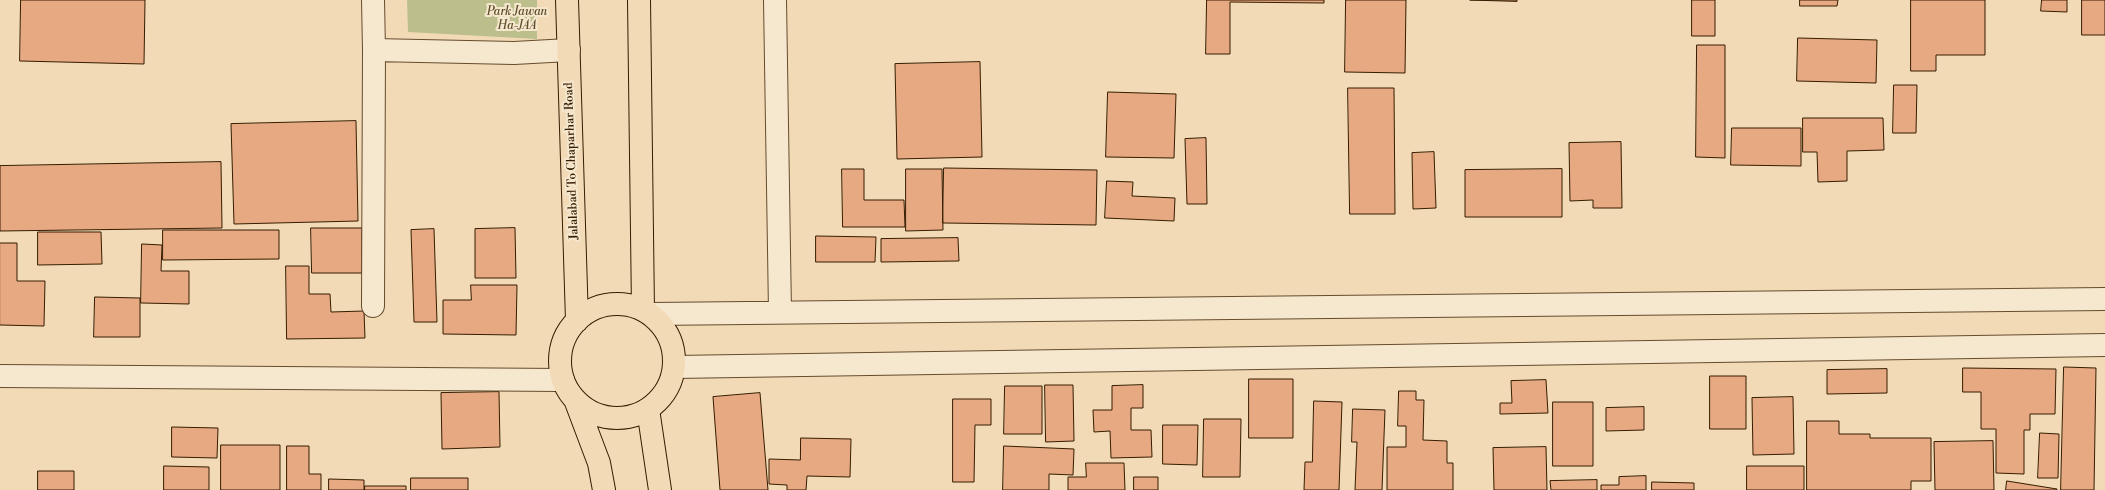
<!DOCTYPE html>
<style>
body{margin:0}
canvas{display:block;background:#f1dab5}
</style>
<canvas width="2105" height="490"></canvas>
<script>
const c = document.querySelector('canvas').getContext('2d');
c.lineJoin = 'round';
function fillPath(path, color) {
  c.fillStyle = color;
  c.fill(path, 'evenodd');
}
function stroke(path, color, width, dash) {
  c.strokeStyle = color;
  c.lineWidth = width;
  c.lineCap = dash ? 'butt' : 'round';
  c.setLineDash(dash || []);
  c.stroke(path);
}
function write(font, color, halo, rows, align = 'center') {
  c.font = font + ' "Libre Bodoni",serif';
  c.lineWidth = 4;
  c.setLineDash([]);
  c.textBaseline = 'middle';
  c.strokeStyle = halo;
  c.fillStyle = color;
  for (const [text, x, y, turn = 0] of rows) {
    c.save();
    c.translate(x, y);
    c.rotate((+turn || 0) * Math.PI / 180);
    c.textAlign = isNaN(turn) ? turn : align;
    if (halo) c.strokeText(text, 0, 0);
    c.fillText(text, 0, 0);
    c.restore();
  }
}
const green = new Path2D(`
 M407,0H537V39L408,32Z`);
const building = new Path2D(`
 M21,0H145L144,64L20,61Z
 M1207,0H1324V3L1230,2V54H1206Z
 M1346,0H1406L1405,73L1345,72Z
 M1470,0H1517V1Z
 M1692,0H1715V36H1692Z
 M1800,0H1838L1837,6H1800Z
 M1911,0H1985V55H1936V71H1911Z
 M2042,0H2067V12L2041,11Z
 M2082,0H2105V35H2082Z
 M1798,38L1877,40L1876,83L1797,81Z
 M1697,45H1725V158L1696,157Z
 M980,62L982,157L897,159L895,64Z
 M1894,85H1917L1916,133H1893Z
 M1348,88H1394L1395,214H1350Z
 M1108,92L1176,94L1174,158L1106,157Z
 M1803,118H1883L1884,150L1847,151V181L1818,182L1817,152H1803Z
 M356,121L358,221L234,224L231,124Z
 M1732,128H1801V166L1731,165Z
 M1206,138L1207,204H1187L1185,139Z
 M1621,142L1622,208H1593V200L1570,201L1569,143Z
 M1434,152L1436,208L1413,209L1412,153Z
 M221,162L222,228L0,231V166Z
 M944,168L1097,170L1096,225L943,223Z
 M842,169H864V200H904L905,227H843Z
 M906,169H942L943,230L906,231Z
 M1562,169V217H1465V170Z
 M1107,181L1133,182L1132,196L1175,198L1174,221L1105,218Z
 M311,228H362V273H312Z
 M515,228L516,278H475V229Z
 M434,229L437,322H414L411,230Z
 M163,230H279V259L163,260Z
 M38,232H101L102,264L38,265Z
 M816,236L876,237L875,262H816Z
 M958,238L959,261L881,262V239Z
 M0,243H17V281H45L44,326L0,325Z
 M142,244L162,245L161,271H189V304L141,303Z
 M286,266H309V294H330L331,312L364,311L365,338L287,339Z
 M471,285H517L516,335L443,334V300H471Z
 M95,297L140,298V337H94Z
 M2064,367L2096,368L2094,490H2061Z
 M1963,368L2056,369L2055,414H2030V430H2024V474L1996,473V429H1981V392H1963Z
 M1887,369V393L1827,394V370Z
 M1710,376H1746V429H1710Z
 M1249,379H1293V438H1249Z
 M1546,380L1548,413L1500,414V403H1512L1511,381Z
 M1045,385H1073L1074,441L1046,442Z
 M1143,385V408H1131V430H1151L1152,457L1111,458L1110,431L1094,432L1093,410H1112V386Z
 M1005,386H1042V434H1004Z
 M1399,391H1416V400H1424L1423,440L1447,441V463H1453V490H1387V447H1406V426H1398Z
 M499,392L500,447L442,449L441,393Z
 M760,393L768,490H720L713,397Z
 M1793,397L1794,454L1753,455L1752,398Z
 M953,399H991V425H975L974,482H953Z
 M1314,401L1342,402L1339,490H1304L1305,462H1312Z
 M1553,402H1593V466H1553Z
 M1644,407V430L1606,431V408Z
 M1353,409L1385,410L1382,490H1355L1357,442H1352Z
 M1204,419H1241L1240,477H1203Z
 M1807,421H1839V434H1870V438H1931V481H1911V490H1807Z
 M1163,425H1198L1197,465L1163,464Z
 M172,427L218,428L217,458L172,457Z
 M2040,433L2059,434L2058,478H2038Z
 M801,438L851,439L850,477L807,476L806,490H787V485L769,484V459L800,460Z
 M1993,441L1994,490H1935L1934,442Z
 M221,445H280V490H221Z
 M287,446H309V474H321V490H287Z
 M1004,446L1074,449L1073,475L1049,474V490H1003Z
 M1546,447L1547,490H1494L1493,448Z
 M1086,463H1124L1125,490H1068V477H1086Z
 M164,466L209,467V490H164Z
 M1747,466H1804V490H1747Z
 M38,471H74V490H38Z
 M1646,476V490H1601V485H1619V477Z
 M1134,477H1158V490H1134Z
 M411,478H468V490H411Z
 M329,479L364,480V490H329Z
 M1597,480V490H1551L1550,481Z
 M2007,481L2057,489V490H2006Z
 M1652,482L1694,483V490H1652Z
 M365,486H406V490H365Z`);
const minor = new Path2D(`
 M373,0L374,50L373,306
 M775,0L780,312
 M374,50L514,53L569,50
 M651,314L2105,299
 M674,367L2105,345
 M0,376L563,380`);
const major = new Path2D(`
 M567,0L577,321
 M639,0L643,310
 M560 361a57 57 0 1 1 114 0a57 57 0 1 1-114 0Z
 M576,402L599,463L604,490
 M648,409L660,490`);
const parkNames = [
 ["Park Jawan",517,12],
 ["Ha-JAA",517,26]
];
const streetNames = [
 ["Jalalabad To Chaparhar Road",572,161,-92]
];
fillPath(green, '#bcbf8c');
fillPath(building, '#e7a981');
stroke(building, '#361c00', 1);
stroke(minor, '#654c2d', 24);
stroke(major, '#361c00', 24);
stroke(minor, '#f6e7cf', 22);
stroke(major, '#f1dab5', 22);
write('italic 12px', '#5e4d2a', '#f6e7cf', parkNames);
write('12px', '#361c00', '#f6e7cf', streetNames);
</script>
